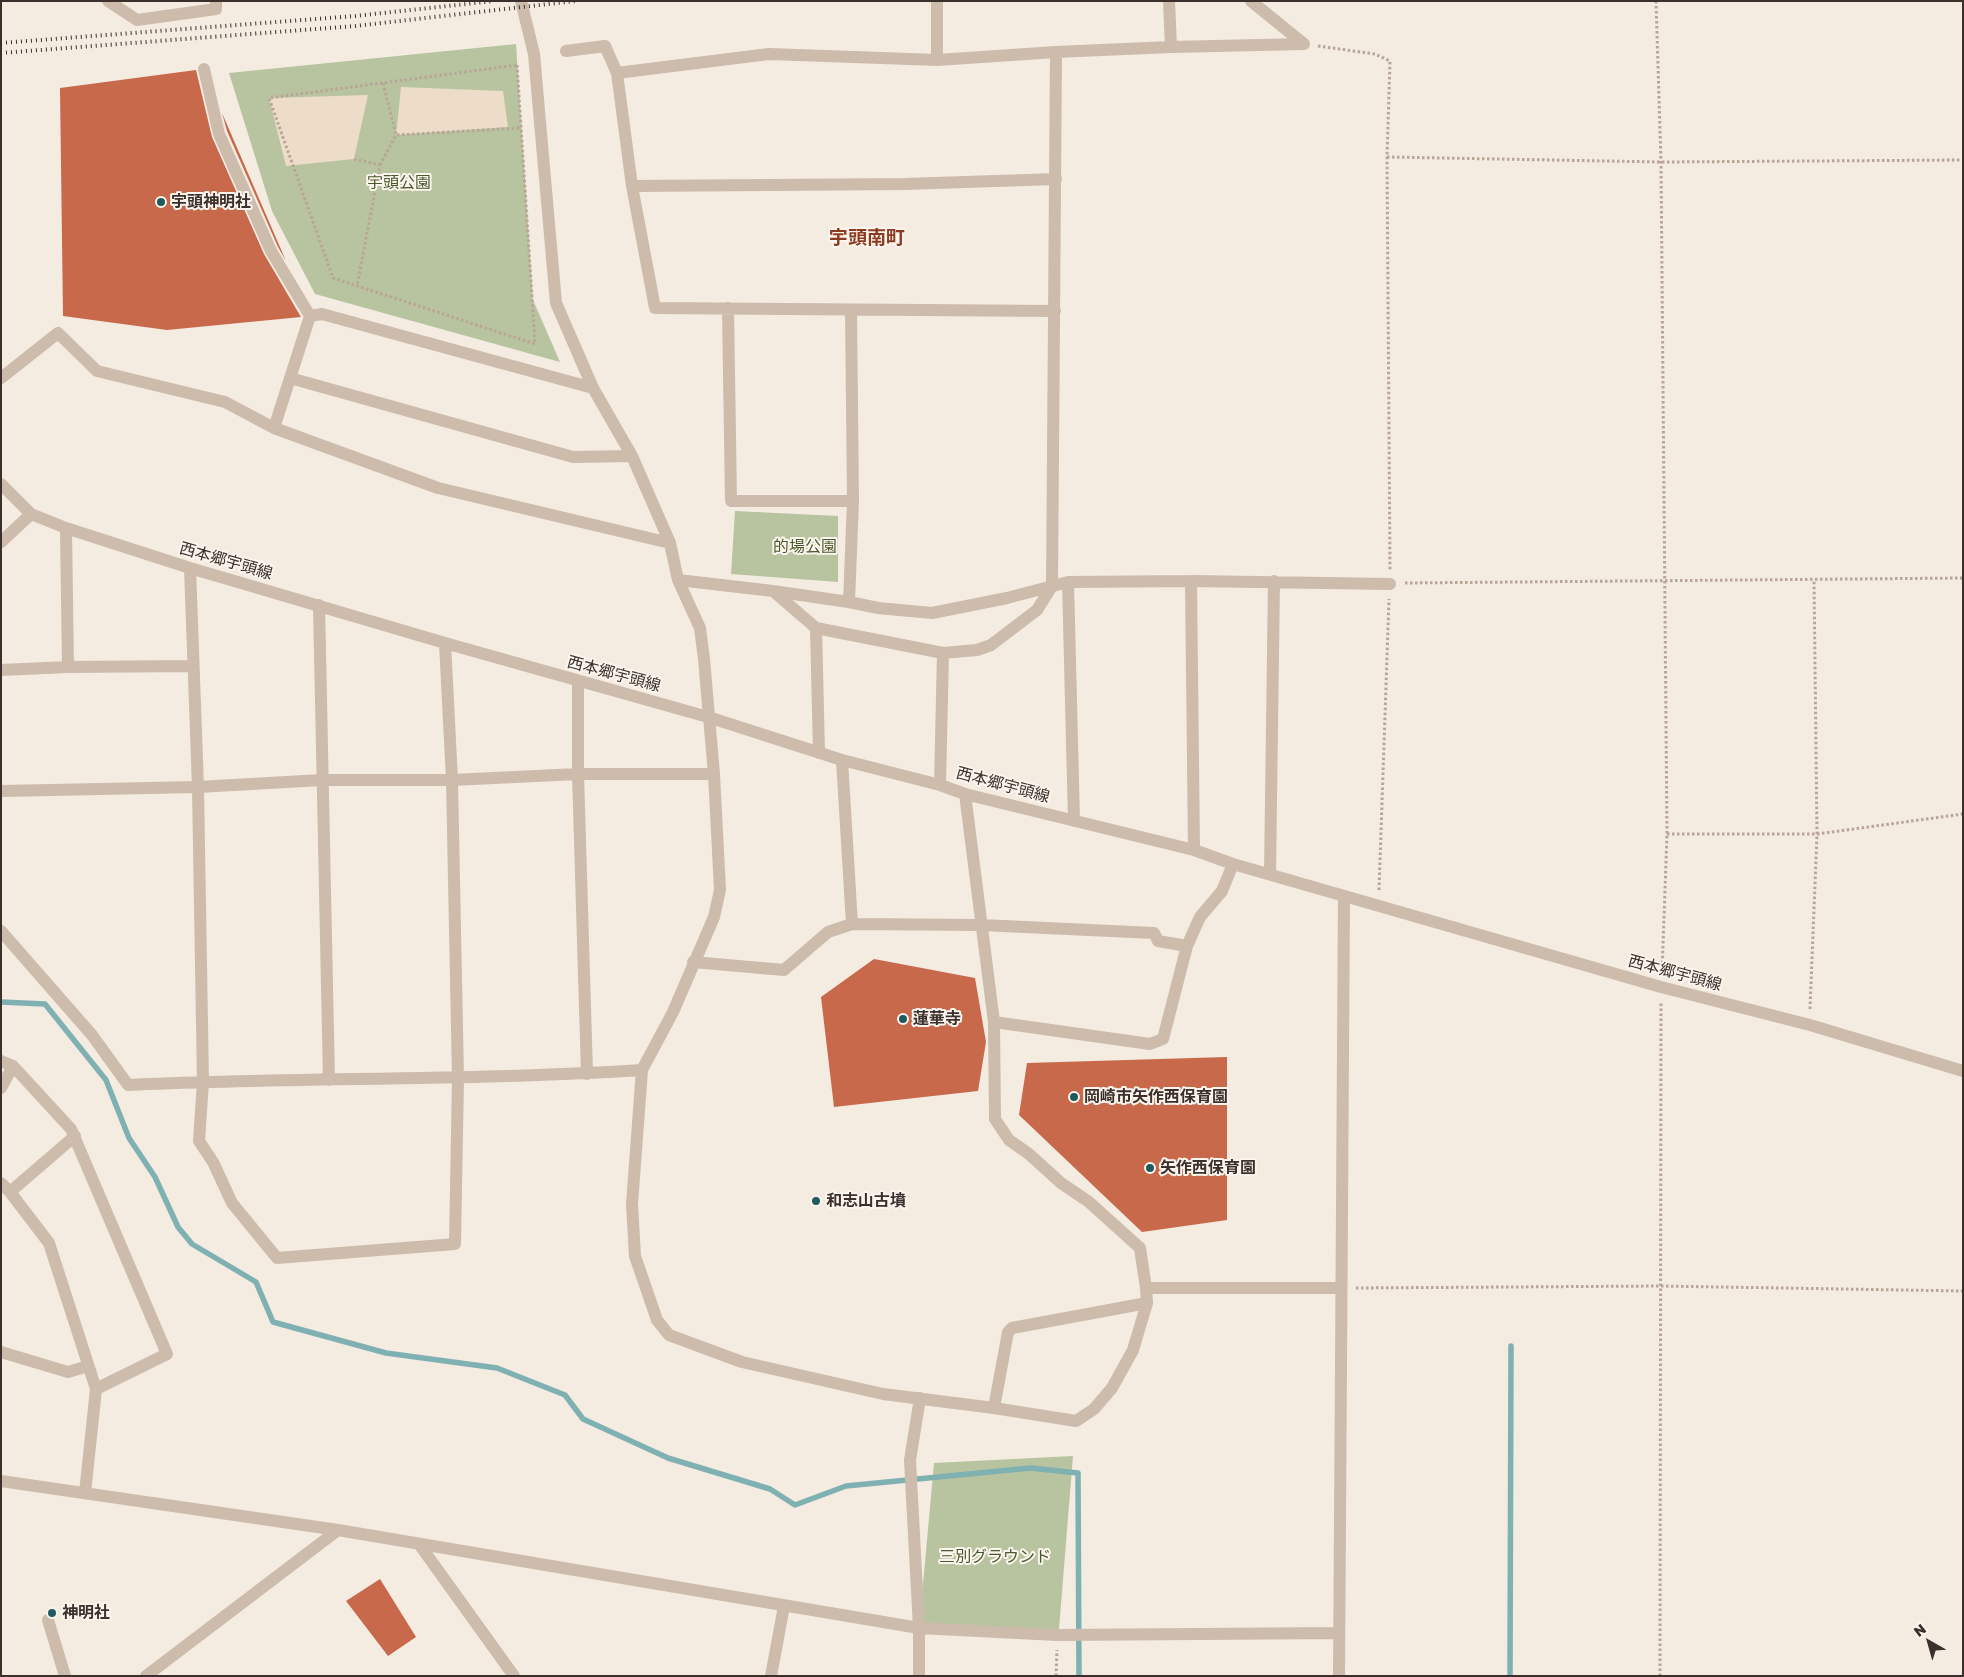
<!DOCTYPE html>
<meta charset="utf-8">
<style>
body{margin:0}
#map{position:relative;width:1964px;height:1677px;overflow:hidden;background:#f4ebe1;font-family:"Golos Text",sans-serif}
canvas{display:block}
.frame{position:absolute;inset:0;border:2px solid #3b302b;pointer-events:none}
.north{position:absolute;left:1904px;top:1617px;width:50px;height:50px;-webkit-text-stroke:4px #fbf5ee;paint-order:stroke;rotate:322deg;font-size:14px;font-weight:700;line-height:20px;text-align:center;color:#3b302b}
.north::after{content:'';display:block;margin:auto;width:18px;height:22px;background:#3b302b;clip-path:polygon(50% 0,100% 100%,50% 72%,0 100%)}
</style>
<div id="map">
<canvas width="1964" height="1677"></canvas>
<div class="frame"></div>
<div class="north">N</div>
</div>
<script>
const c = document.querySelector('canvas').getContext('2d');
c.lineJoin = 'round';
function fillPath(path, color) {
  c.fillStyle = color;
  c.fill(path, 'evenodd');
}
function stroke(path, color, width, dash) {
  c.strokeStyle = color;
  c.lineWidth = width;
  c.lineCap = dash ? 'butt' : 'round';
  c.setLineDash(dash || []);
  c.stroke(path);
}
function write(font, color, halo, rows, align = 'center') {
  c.font = font + ' "Golos Text","Noto Sans JP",sans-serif';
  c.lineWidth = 4;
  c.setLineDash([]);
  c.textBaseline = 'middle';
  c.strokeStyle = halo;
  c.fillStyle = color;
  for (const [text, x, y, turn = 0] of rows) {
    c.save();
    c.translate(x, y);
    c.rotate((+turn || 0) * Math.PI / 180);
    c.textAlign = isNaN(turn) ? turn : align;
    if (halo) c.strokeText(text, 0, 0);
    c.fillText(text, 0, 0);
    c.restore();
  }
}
const green = new Path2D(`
 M516,44L533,300L560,362L315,294L272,211L229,73Z
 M735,511L838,516V582L731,574Z
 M1073,1456L1059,1629L919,1628L934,1463Z`);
const plaza = new Path2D(`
 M401,87L503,91L508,127L396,135Z
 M368,95L354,159L286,166L269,98Z`);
const stream = new Path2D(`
 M1,1002L45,1004L106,1080L129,1138L155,1177L178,1227L192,1244L256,1282L273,1322L386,1353L497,1368L565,1395L583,1419L668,1458L770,1489L795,1505L846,1486L1030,1468L1078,1473L1079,1676
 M1510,1676L1511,1346`);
const building = new Path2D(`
 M196,70L212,137L264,254L301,317L167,330L63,316L60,88Z
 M222,113L286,261L278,247L227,131Z
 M874,959L975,978L986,1042L978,1091L834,1107L821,997Z
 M1227,1057V1220L1142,1232L1019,1115L1027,1063Z
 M380,1579L416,1637L388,1656L346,1601Z`);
const path = new Path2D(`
 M1656,1L1661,162L1667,834L1662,973
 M1318,46L1375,54L1390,61L1387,157L1390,570
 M517,65L535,344L333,278L269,98Z
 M383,83L396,135
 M1387,157L1661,162L1963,160
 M354,159L380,165L357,286
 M380,165L396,135L521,128
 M1405,583L1963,578
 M1667,834H1817L1963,814
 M1379,890L1389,599
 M1810,1009L1817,834L1814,580
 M1356,1288L1660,1286L1963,1291
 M1056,1676L1057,1650
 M1660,1676L1661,1002`);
const minor = new Path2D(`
 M108,1L137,20L216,9V1
 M521,1L534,54L556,303L593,388L632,456L670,543L678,580L700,628L704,659L714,774L720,890L714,917L673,1012L642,1070L632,1204L635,1256L657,1320L669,1335L742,1362L883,1394L994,1408L1076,1421L1094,1409L1112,1388L1133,1350L1147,1303L1146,1288L1140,1248L1089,1202L1061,1183L1029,1154L1009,1140L995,1119L994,1022L965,794
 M937,1V60
 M1169,1L1171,47
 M1251,1L1304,44
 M566,51L605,46L617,73
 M204,69L219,134L271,251L310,316
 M632,186L905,184L1056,179
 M728,308L731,501H853
 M1055,311L655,308L632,186L617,73L769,54L937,60L1056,52L1171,47L1304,44
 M310,316L322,314L593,388
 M1,378L58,333L97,371L225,402L274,428L438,488L670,543
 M290,378L573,457L632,456
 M274,428L310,316
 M1,484L31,514L66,528L190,568L445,643L708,717L842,760L940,785L965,794L1194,850L1233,864L1661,987L1810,1025L1963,1071
 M66,528L68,667
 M1,542L31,514
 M190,568L198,787L203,1082L199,1141L213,1162L232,1203L277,1258L455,1244L458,1078L452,780L445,643
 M678,580L773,591L849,602L878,608L932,613L1007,598L1068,582L1191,581L1390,584
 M1191,581L1194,850
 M1068,582L1074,821
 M773,591L816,628L819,753
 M849,602L853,501L851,310
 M319,605L329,1080
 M816,628L943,653
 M1,670L68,667L192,666
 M578,681V774L587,1074
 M842,760L852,924L981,925L1154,933L1158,941L1187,946
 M940,785L943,653L977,650L991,645L1037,610L1052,586L1056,52
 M1,791L198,787L322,780H452L578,774H714
 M1270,874L1274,581
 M1,931L92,1035L128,1085C299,1077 471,1081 642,1070
 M693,962L784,970L828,932L852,924
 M994,1022L1150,1044L1163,1039L1187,946L1200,917L1222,891L1233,864
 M1,1061L13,1066L71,1129L167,1354L96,1389
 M1,1088L13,1066
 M1,1183L10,1192L49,1243L96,1389L85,1493
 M10,1192L75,1136
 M1146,1288H1340
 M1,1352L68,1372L88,1366
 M994,1408L1008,1332L1012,1328L1147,1303
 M1,1481L338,1530L919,1628L1057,1635L1339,1633
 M419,1544L514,1676
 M48,1620L65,1676
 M146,1676L338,1530
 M771,1676L784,1606
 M919,1676V1628L910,1460L920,1398
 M1339,1676L1344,896`);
const rail = new Path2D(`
 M1,43L355,16L494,1
 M1,53L355,26L575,1`);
const markers = [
 [161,202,5,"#1f5a5e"],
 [903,1019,5,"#1f5a5e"],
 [1074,1097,5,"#1f5a5e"],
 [1150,1168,5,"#1f5a5e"],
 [816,1201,5,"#1f5a5e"],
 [52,1613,5,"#1f5a5e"]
];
const parkNames = [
 ["宇頭公園",399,183],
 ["的場公園",805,547],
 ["三別グラウンド",995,1557]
];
const poiNames = [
 ["宇頭神明社",171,202],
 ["蓮華寺",913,1019],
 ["岡崎市矢作西保育園",1084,1097],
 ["矢作西保育園",1160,1168],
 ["和志山古墳",826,1201],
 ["神明社",62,1613]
];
const streetNames = [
 ["西本郷宇頭線",226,561,16],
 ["西本郷宇頭線",614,674,15],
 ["西本郷宇頭線",1003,785,15],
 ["西本郷宇頭線",1675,973,15]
];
const quarterNames = [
 ["宇頭南町",867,238]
];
fillPath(green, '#b8c4a0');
fillPath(plaza, '#ecdcc8');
stroke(stream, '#7fb0b2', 5.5);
fillPath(building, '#c8694b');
stroke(path, '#b9a596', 3, [2.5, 2.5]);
stroke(minor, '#cdbbac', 12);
stroke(rail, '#3b302b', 4, [1, 4]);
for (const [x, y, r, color] of markers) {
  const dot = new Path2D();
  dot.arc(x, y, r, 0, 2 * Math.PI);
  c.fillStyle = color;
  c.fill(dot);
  stroke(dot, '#fbf5ee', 2);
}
write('16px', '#4a5a2e', '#fbf5ee', parkNames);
write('bold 16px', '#3b302b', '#fbf5ee', poiNames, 'left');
write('16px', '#3b302b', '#fbf5ee', streetNames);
write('bold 19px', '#8c3b22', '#fbf5ee', quarterNames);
</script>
